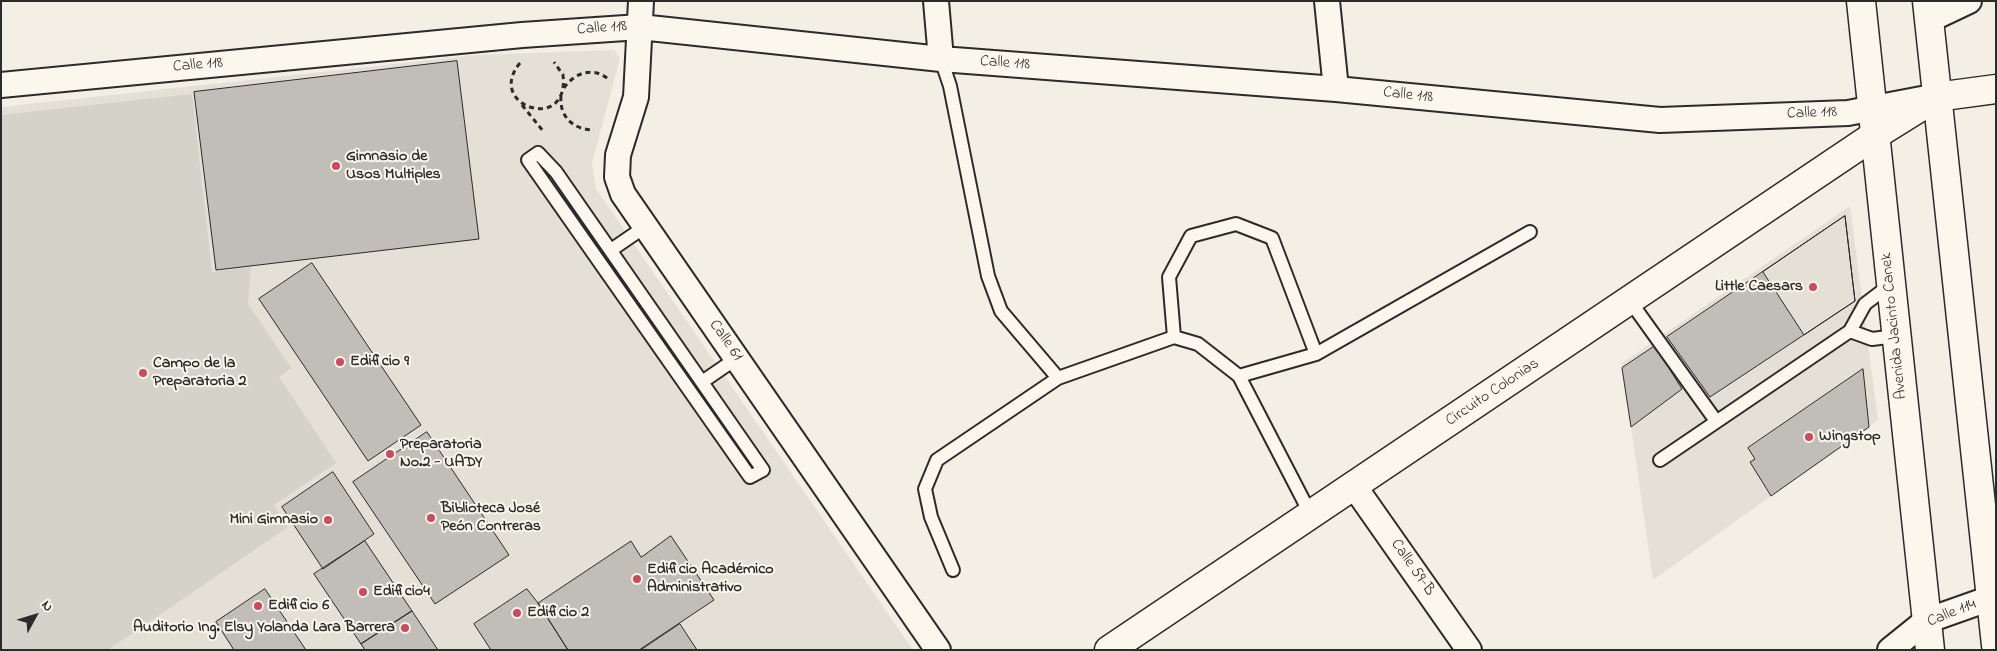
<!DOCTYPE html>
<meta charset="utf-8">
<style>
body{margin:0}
#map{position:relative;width:1997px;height:651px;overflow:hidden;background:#f3efe4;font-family:"Indie Flower",sans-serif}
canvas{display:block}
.frame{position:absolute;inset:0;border:2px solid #2b2b2b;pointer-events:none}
.north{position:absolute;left:10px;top:591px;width:50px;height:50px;-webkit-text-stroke:4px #fbf7ec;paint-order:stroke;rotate:51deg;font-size:14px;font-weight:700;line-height:20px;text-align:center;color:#2b2b2b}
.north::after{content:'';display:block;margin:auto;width:18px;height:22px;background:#2b2b2b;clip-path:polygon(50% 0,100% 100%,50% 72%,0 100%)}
</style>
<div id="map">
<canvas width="1997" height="651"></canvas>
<div class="frame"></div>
<div class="north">N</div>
</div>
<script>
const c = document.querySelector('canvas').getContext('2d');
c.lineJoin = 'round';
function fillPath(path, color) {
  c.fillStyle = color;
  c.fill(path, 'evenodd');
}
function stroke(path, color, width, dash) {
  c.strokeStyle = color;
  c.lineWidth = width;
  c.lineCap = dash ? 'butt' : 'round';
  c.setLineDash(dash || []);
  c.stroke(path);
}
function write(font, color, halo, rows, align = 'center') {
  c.font = font + ' "Indie Flower",sans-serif';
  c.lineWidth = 4;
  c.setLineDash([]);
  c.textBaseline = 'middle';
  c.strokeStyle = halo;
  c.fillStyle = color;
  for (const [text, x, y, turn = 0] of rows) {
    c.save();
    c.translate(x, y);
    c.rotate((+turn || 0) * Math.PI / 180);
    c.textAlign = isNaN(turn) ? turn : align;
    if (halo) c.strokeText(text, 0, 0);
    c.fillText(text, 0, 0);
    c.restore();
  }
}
const built = new Path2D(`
 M614,50L620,58L592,164L596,189L913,650H1V107L477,55Z
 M1850,206L1878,420L1653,580L1622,363Z`);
const green = new Path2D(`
 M192,94L212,272L251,267L248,304L291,368L279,377L336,463L274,505L288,527L108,650H1V115Z`);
const building = new Path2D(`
 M457,61L479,239L216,270L194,92Z
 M1845,216L1855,301L1710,397L1667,337Z
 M1845,216L1855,301L1804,335L1763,272Z
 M312,263L421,425L368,461L259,299Z
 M1655,346L1682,389L1631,427L1622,368Z
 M1863,369L1869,427L1771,496L1750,462L1755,459L1748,448Z
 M427,432L509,555L435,604L353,482Z
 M333,472L374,534L323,569L282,507Z
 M671,536L714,600L639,650H568L538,603L631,541L641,557Z
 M365,541L412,611L361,644L314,574Z
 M265,589L306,650H234L216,622Z
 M527,589L538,603L568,650H491L474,624Z
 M412,611L438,650H365L361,644Z
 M680,624L697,650H641Z`);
const path = new Path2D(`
 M520,63C484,106 570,134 563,75L554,62
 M564,88C574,73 593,66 608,79
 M561,96C559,117 574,130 594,130
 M522,105L543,131`);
const lane = new Path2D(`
 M941,59L950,86L988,276L1001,311L1058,378L1174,337L1198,344L1239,376L1311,515
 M538,153L556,172L763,470L750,477L528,160Z
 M611,250L646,226
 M1630,301L1716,421
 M1850,331L1872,339L1896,336
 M1174,337L1169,277L1191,236L1236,224L1272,238L1316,354
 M1239,376L1316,354L1530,232
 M702,382L737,358
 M1660,460L1850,331L1865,304L1890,285
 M953,570L931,517L925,489L937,460L1058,378`);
const street = new Path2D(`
 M641,1L636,97L618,155L617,177L623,194L938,650
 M936,1L941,59
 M1327,1L1336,89
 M1929,20L1969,1
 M1,85L522,35L640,27L941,59L1336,89L1660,120L1848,113L1932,97
 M1354,486L1469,650
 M1890,650L1926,621L1991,598`);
const secondary = new Path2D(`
 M1109,650L1875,135L1936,97L1996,89`);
const primary = new Path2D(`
 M1861,1L1930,650
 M1927,1L1996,645`);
const markers = [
 [336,166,5,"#d1495b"],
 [1813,287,5,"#d1495b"],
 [340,362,5,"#d1495b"],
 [143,373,5,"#d1495b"],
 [1809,437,5,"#d1495b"],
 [390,454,5,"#d1495b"],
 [431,518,5,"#d1495b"],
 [328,520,5,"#d1495b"],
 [637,579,5,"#d1495b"],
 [363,592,5,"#d1495b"],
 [258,606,5,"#d1495b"],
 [517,613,5,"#d1495b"],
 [405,628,5,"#d1495b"]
];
const streetNames = [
 ["Calle 118",602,29,-4],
 ["Calle 118",1005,64,4],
 ["Calle 118",198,66,-5],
 ["Calle 118",1408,96,6],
 ["Calle 118",1812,114,-2],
 ["Avenida Jacinto Canek",1895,326,-96],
 ["Calle 61",725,341,55],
 ["Circuito Colonias",1493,393,-34],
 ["Calle 59-B",1412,568,55],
 ["Calle 114",1952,614,-22]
];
const poiNames = [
 ["Gimnasio de",346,157],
 ["Usos Multiples",346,175],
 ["Little Caesars",1803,287,"right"],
 ["Edificio 9",350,362],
 ["Campo de la",153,364],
 ["Preparatoria 2",153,382],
 ["Wingstop",1819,437],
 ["Preparatoria",400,445],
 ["No.2 - UADY",400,463],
 ["Biblioteca José",441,509],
 ["Peón Contreras",441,527],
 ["Mini Gimnasio",318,520,"right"],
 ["Edificio Académico",647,570],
 ["Administrativo",647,588],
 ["Edificio4",373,592],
 ["Edificio 6",268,606],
 ["Edificio 2",527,613],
 ["Auditorio Ing. Elsy Yolanda Lara Barrera",395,628,"right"]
];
fillPath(built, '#e4e0d6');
fillPath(green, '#d5d2c9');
fillPath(building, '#c0beb6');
stroke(building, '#2b2b2b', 1);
stroke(lane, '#2b2b2b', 16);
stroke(street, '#2b2b2b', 28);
stroke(secondary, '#2b2b2b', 31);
stroke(primary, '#2b2b2b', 31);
stroke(path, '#2b2b2b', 3, [5, 4]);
stroke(lane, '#fbf7ec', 12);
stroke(street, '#fbf7ec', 24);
stroke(secondary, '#fbf7ec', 28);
stroke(primary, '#fbf7ec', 28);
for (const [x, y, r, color] of markers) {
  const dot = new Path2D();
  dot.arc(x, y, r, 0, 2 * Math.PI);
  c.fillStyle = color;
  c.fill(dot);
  stroke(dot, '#fbf7ec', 2);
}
write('16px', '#2b2b2b', '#fbf7ec', streetNames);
write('bold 16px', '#2b2b2b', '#fbf7ec', poiNames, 'left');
</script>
